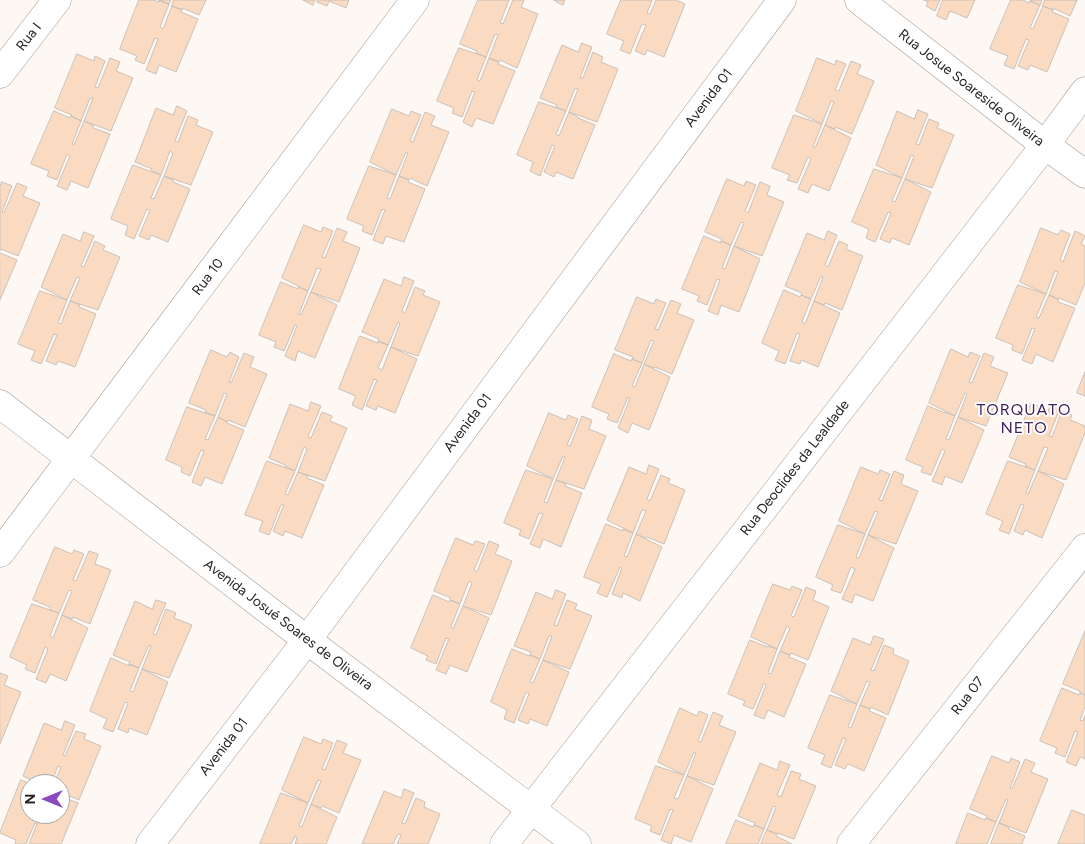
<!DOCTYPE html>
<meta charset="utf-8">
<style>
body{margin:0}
#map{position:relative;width:1085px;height:844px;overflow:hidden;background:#fef8f4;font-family:Figtree,sans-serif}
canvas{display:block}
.north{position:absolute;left:20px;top:774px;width:50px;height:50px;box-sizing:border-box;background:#fff;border:1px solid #a9a7a6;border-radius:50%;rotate:270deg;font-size:14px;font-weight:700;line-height:20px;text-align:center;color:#272421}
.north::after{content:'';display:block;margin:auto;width:18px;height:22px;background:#8b49be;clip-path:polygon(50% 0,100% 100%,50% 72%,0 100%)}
</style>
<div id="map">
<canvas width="1085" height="844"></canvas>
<div class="north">N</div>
</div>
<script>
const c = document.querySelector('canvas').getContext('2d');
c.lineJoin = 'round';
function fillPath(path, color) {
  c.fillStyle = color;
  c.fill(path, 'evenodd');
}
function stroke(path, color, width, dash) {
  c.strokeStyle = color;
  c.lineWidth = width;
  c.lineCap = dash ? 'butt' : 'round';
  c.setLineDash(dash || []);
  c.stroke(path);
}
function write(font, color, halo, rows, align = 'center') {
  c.font = font + ' Figtree,sans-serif';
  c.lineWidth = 4;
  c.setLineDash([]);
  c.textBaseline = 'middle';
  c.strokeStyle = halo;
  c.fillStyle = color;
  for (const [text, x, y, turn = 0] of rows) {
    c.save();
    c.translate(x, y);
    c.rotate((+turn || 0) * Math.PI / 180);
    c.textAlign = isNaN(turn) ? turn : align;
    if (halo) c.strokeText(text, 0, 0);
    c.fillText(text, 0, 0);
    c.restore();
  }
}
const building = new Path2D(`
 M139,0H153L159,2V0L169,4L160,27L163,29L172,6L182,10L181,12L198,19L176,72L159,65L156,74L146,70L158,39L155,38L144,64L135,60L137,56L120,49Z
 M159,0H171L169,4Z
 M174,0H206L199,15L182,8V10L172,6Z
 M303,0H315L313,5Z
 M318,0H349L346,8L329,1L327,6L317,2Z
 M478,0H509L500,23L503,24L513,0H524L521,7L538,14L517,68L500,60L499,62L489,58L498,35L495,34L486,57L476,53L477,51L460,44Z
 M554,0H565L563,5Z
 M621,0H652L647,13L650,14L656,0H676L685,4L664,57L647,50L645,55L635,51L646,25L642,24L630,54L620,50L624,41L607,34Z
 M924,0H940L935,11L926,6L928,2Z
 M943,0H975L967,18L950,11L946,20L937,16Z
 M1011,0H1023L1029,3L1030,1L1040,5L1030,28L1033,29L1043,6L1053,10L1052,12L1069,19L1047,72L1030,65L1028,70L1018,66L1029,40L1026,39L1014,69L1004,65L1008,56L990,49Z
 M1030,0H1042L1040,5Z
 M1045,0H1077L1070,16L1053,8V10L1043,6Z
 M582,43L592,47L580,78H583L593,52L603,57L601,62L618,69L597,122L569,112L578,89L575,88L566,111L556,107L557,105L540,98L562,45L578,52Z
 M459,48L486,57L477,80L480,81L489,58L499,62L498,64L515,71L493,124L476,118L472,127L463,122L475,92L472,91L462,117L452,113L454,108L437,101Z
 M77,54L94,61L95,56L105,61L95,87L98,88L110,58L120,62L116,71L133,78L111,131L84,121L93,98H90L81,121L71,116L72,115L55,108Z
 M817,58L835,65L836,60L846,64L835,90L839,91L851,61L861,65L857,74L874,81L852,134L835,127V129L825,125L834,102L831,101L822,124L796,111Z
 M539,102L566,111L556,134L559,136L569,112L578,117V118L595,125L573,179L556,172L554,177L544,172L555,146L552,145L540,176L530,171L533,162L517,155Z
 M177,106L187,111L175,141L178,142L188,116L198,120L196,125L213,132L191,185L164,176L173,153L170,151L161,175L151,170L152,169L135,162L156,108L173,115Z
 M392,109L409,116L411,111L421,115L410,141L413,142L425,112L435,116L431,125L449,132L427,186L410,178L409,180L399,176L408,153L406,152L396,175L370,162Z
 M918,110L928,114L916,144L919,145L929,119L939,123L937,128L954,135L932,188L905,179L914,156L911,155L902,178L876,165L897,111L914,119Z
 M54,111L70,118L71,116L81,121L72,144L74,145L84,121L94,126L93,128L110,134L88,188L71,181L67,190L57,186L70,156L67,154L57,180L47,176L49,171L31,164Z
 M794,115L822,124L813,147L815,148L825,125L851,138L829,191L812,184L808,193L798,189L811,159L808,157L797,183L787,180L790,175L772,168Z
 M133,165L161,175L151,198L154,199L164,176L173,180V182L190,189L168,242L151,235L149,240L139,236L150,210L147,209L134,239L125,235L128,226L111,219Z
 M369,166L396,175L387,198L390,199L399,176L409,180L408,182L425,189L404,242L386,236L383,244L373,240L385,210L382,209L372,235L362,231L364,226L347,219Z
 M874,169L902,178L892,201L895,202L905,179L931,192L909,245L892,238L890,243L880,239L891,213L888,212L875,242L866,238L869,229L852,222Z
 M727,179L744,186L746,181L756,185L745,211L748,213L760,182L770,186L767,195L784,202L762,256L734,246L744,223L741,222L731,245L721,241L722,239L705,232Z
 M2,182L12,186L2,212L4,213L17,183L27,187L23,196L40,203L18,256L1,249L0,251V186Z
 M304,225L321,232L323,227L333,231L322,257L325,258L337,228L347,232L343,241L360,248L339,302L311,292L321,269L317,268L308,291L282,278Z
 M1041,228L1058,235L1061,230L1070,234L1060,260L1063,262L1075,231L1085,236L1081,244L1085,246V283L1076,305L1059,298L1058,299L1049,295L1058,272L1055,271L1046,294L1020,282Z
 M828,231L837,235L825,265L828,267L839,241L848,245L846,249L863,256L842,310L825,303L824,305L814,301L823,277L821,276L811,299L801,295L802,293L785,286L807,233L824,240Z
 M84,232L94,236L81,266L84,267L95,241L105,246L103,250L120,257L98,310L70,301L80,278L77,277L67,300L41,287L63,234L80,241Z
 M704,236L721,243V241L731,245L722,268L725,269L734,246L760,259L739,312L721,305L718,315L708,311L720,280L717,279L707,305L697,301L699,296L682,289Z
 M0,253L17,260L0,300Z
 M404,277L414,281L402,311L405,313L415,287L425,291L423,295L440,302L418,356L391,347L400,323L398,322L388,345L378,341L379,339L362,332L384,279L401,286Z
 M281,282L298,289V287L308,291L299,314L301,315L311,292L337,305L315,358L298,351L295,361L285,356L297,326L295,325L284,351L274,347L276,342L259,335Z
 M1018,285L1046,294L1036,317L1039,318L1049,295L1058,299V302L1075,308L1053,362L1036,354L1032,364L1022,360L1035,329L1032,328L1022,354L1012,350L1013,345L996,338Z
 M784,290L800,297L801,295L811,299L802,322L805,324L814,301L840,313L818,367L801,360L800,364L790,361L800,334L797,333L785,364L775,360L779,351L762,343Z
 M40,291L67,300L58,323L61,324L70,301L80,305L79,307L96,314L75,367L58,361L56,365L46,361L57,335L54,334L41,364L31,360L35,351L18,344Z
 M637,297L654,304L656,299L666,303L655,329L658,330L671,300L681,304L677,313L694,320L672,374L655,367L654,368L644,364L654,341L651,340L642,363L632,359L633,357L615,350Z
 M360,336L378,343V341L388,345L378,368L382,370L391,347L417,359L395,413L378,406L376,410L366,406L377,380L374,379L362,410L352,405L356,396L339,389Z
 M951,349L968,357L970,352L980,356L969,382L972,383L984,353L994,357L990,366L1008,373L986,426L958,417L967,394L965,393L955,416L929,403Z
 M211,350L227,357L230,352L239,357L229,382L231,383L244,353L254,357L250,367L267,374L245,427L228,420L227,422L218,417L227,394L224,393L215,416L205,412L206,410L189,403Z
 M614,354L631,361L632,359L642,363L632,386L635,387L644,364L670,377L649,430L632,423L628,433L618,428L630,398L628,397L617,423L607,419L609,414L592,407Z
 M1085,372V396L1077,393Z
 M311,402L321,406L308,437L311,438L322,412L332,416L330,421L347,428L325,481L298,472L307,449L304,447L295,471L285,466V465L269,458L290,404L308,411Z
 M1051,402L1061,406L1049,436L1052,437L1062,411L1072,415L1070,420L1085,426V433L1066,480L1038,471L1048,448L1044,447L1035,470L1025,466L1026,464L1009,457L1031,403L1048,411Z
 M928,406L945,413V412L955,416L946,439L949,440L958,417L984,430L962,483L945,476L942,485L932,481L945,451L942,449L931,475L921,472L923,467L906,460Z
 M187,407L215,416L205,439L208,440L218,417L227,422V423L244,430L222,484L205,477L201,486L192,482L204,451L201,450L190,476L181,472L182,467L166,460Z
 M549,413L566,420L568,415L578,419L567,445L570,446L582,416L592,420L589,429L606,436L584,489L556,480L565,457L563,456L553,479L527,466Z
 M267,461L295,471L285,494L288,495L298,472L308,476L307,478L324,485L302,538L285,531L283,536L273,531L284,505H281L269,535L259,531L263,521L245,515Z
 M1008,461L1035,470L1026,493L1028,494L1038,471L1064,484L1042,538L1025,530L1023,535L1014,531L1024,505L1021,504L1009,534L999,530L1003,521L986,514Z
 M649,465L659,469L647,499L650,501L661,475L670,479L668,483L685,490L664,544L647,537L646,538L636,534L646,511L642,510L633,533L607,520L629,467L646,474Z
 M861,467L878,474L880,470L890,474L879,500L882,501L894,471L904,475L901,484L918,491L896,544L868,535L878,512L875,511L865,534L839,521Z
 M526,470L553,479L544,502L547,503L556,480L566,484L565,486L582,493L561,547L543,539L540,548L530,544L543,514L539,513L529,539L519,535L521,530L504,523Z
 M606,524L623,531V529L633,533L624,556L627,557L636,534L662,547L640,601L623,593L622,598L612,594L622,568L620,567L607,597L597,593L601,584L584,577Z
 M838,525L865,534L856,557L859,558L868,535L894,548L873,601L855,594L852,603L842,599L855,569L851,567L841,593L831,590L833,585L816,577Z
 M456,538L473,545L475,541L485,544L474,570L477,572L489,541L499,545L495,554L512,561L491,615L463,606L472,583L469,581L460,604L450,600L451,598L434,591Z
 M55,547L72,554L74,550L84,554L73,580L76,581L89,551L98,554L95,564L111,570L90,624L73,617L72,619L62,615L72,591L69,590L59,613L50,610V607L33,600Z
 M773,584L790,590L792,586L802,590L791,616L794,617L806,587L816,591L813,600L829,607L808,660L791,653L790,655L780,651L790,628L787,626L777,649L751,637Z
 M556,590L566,594L554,625L557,626L567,600L577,604L575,609L592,616L570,669L543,660L552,636H549L540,659L530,655L531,652L514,646L536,592L552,599Z
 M433,595L449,602L450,600L460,604L451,627L453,629L463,606L489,618L467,672L450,665L446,674L436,670L449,639L446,638L436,664L426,660L428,656L411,648Z
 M156,600L166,603L153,634L156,635L166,609L176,613L174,618L192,625L169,678L142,669L151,646L149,645L139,668L129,664L130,662L113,655L135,601L152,609Z
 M32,604L59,613L50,636L53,638L62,615L88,628L66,681L50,674L46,683L36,679L48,649L45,647L35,673L25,669L27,665L10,657Z
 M1085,631V695L1080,693V691L1063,684Z
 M874,636L884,639L871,670L874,671L884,645L894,649L893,654L909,661L888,715L871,707L870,709L860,705L870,682L867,681L857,704L831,691L853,638L870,645Z
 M750,640L767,647L768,646L777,649L768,673L771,674L780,651L790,655L789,657L806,664L784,717L768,710L764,719L754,715L766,685L764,683L753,709L743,705L745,701L728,694Z
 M512,649L529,656L530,655L540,659L530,682L533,683L543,660L569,672L547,726L530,719L528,724L518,720L529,694L526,692L514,723L504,719L507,710L491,702Z
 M111,658L129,666V664L139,668L130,691L133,692L142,669L168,682L147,735L129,728L128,733L118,729L128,703L125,702L113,732L103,728L107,719L90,711Z
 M0,673L8,676L4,685L21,692L0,744Z
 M1062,688L1079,695L1080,693L1085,695V707L1080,720L1083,721L1085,715V759L1080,757L1076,766L1066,762L1078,732L1075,731L1065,757L1055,753L1057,748L1040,741Z
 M830,695L857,704L848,727L851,728L860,705L870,709L869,711L886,718L864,771L848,764L845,769L835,765L846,739L843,738L831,768L821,764L825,755L808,748Z
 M680,708L697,716L699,711L708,715L698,741L701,742L713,712L723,716L719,725L736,732L714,785L687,776L696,753L694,752L684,775L658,762Z
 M65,721L75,725L63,755L65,756L76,731L86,734L84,739L101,746L79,800L62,793L60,794V784H54L61,767L58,766L51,784H39L23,776L44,723L61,730Z
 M304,737L321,744L323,739L333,743L322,769L325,770L337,740L347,744L343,753L361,760L339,813L322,806L321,808L311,804L321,781L318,780L308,803L282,790Z
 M992,756L1009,763L1011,758L1020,762L1010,788L1012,789L1025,759L1035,763L1031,772L1048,779L1026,833L999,823L1008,800L1006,799L996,822L986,818L987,816L970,809Z
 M780,761L790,765L777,795L781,797L791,771L801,774L799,779L816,786L794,839L777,833V834L767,830L776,807L773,806L764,829L754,825L755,823L738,816L760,763L777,770Z
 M656,766L684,775L674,798L678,799L687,776L713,789L691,842L674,835L671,844L661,840L673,810L670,809L660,835L650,831L652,826L635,819Z
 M21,780L31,784L30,814H60V794V796L78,803L61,844H29L37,824L35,823L26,844H15L16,840L0,833Z
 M404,789L414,793L402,823L405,824L416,798L425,802L424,807L440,814L428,844H397L401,835L398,834L393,844H362L384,791L401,798Z
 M281,793L308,803L299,826L302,827L311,804L337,817L326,844H295L297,838L295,836L291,844H260Z
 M1072,810L1085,815V844H1058Z
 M968,813L985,820L986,818L996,822L987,844H956Z
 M736,820L753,827L754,825L764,829L758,844H726Z
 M999,823L1009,827L1008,829L1025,836L1022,844H991Z
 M767,830L777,834L776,836L792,844H761Z`);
const minor = new Path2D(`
 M859,0L1045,145L1085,174
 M0,74L57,0
 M0,404L307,640L577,844
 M0,553L415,0
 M150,844L307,640L782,0
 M504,844L1045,145L1085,91
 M851,844L1085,548`);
const streetNames = [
 ["Rua I",29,37,-52],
 ["Rua Josue Soareside Oliveira",971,88,38],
 ["Avenida 01",709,98,-53],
 ["Rua 10",208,277,-53],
 ["Avenida 01",468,423,-53],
 ["Rua Deoclides da Lealdade",795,468,-52],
 ["Avenida Josué Soares de Oliveira",288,625,37],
 ["Rua 07",968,696,-52],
 ["Avenida 01",224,747,-52]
];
const quarterNames = [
 ["TORQUATO",1024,410],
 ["NETO",1024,428]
];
fillPath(building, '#fadbc1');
stroke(building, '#c9c0b9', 1);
stroke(minor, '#a49b94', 29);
stroke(minor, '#fff', 28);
write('14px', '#272421', '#fff', streetNames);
c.letterSpacing = '1px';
write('16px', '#402159', '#fff', quarterNames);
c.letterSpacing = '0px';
</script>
